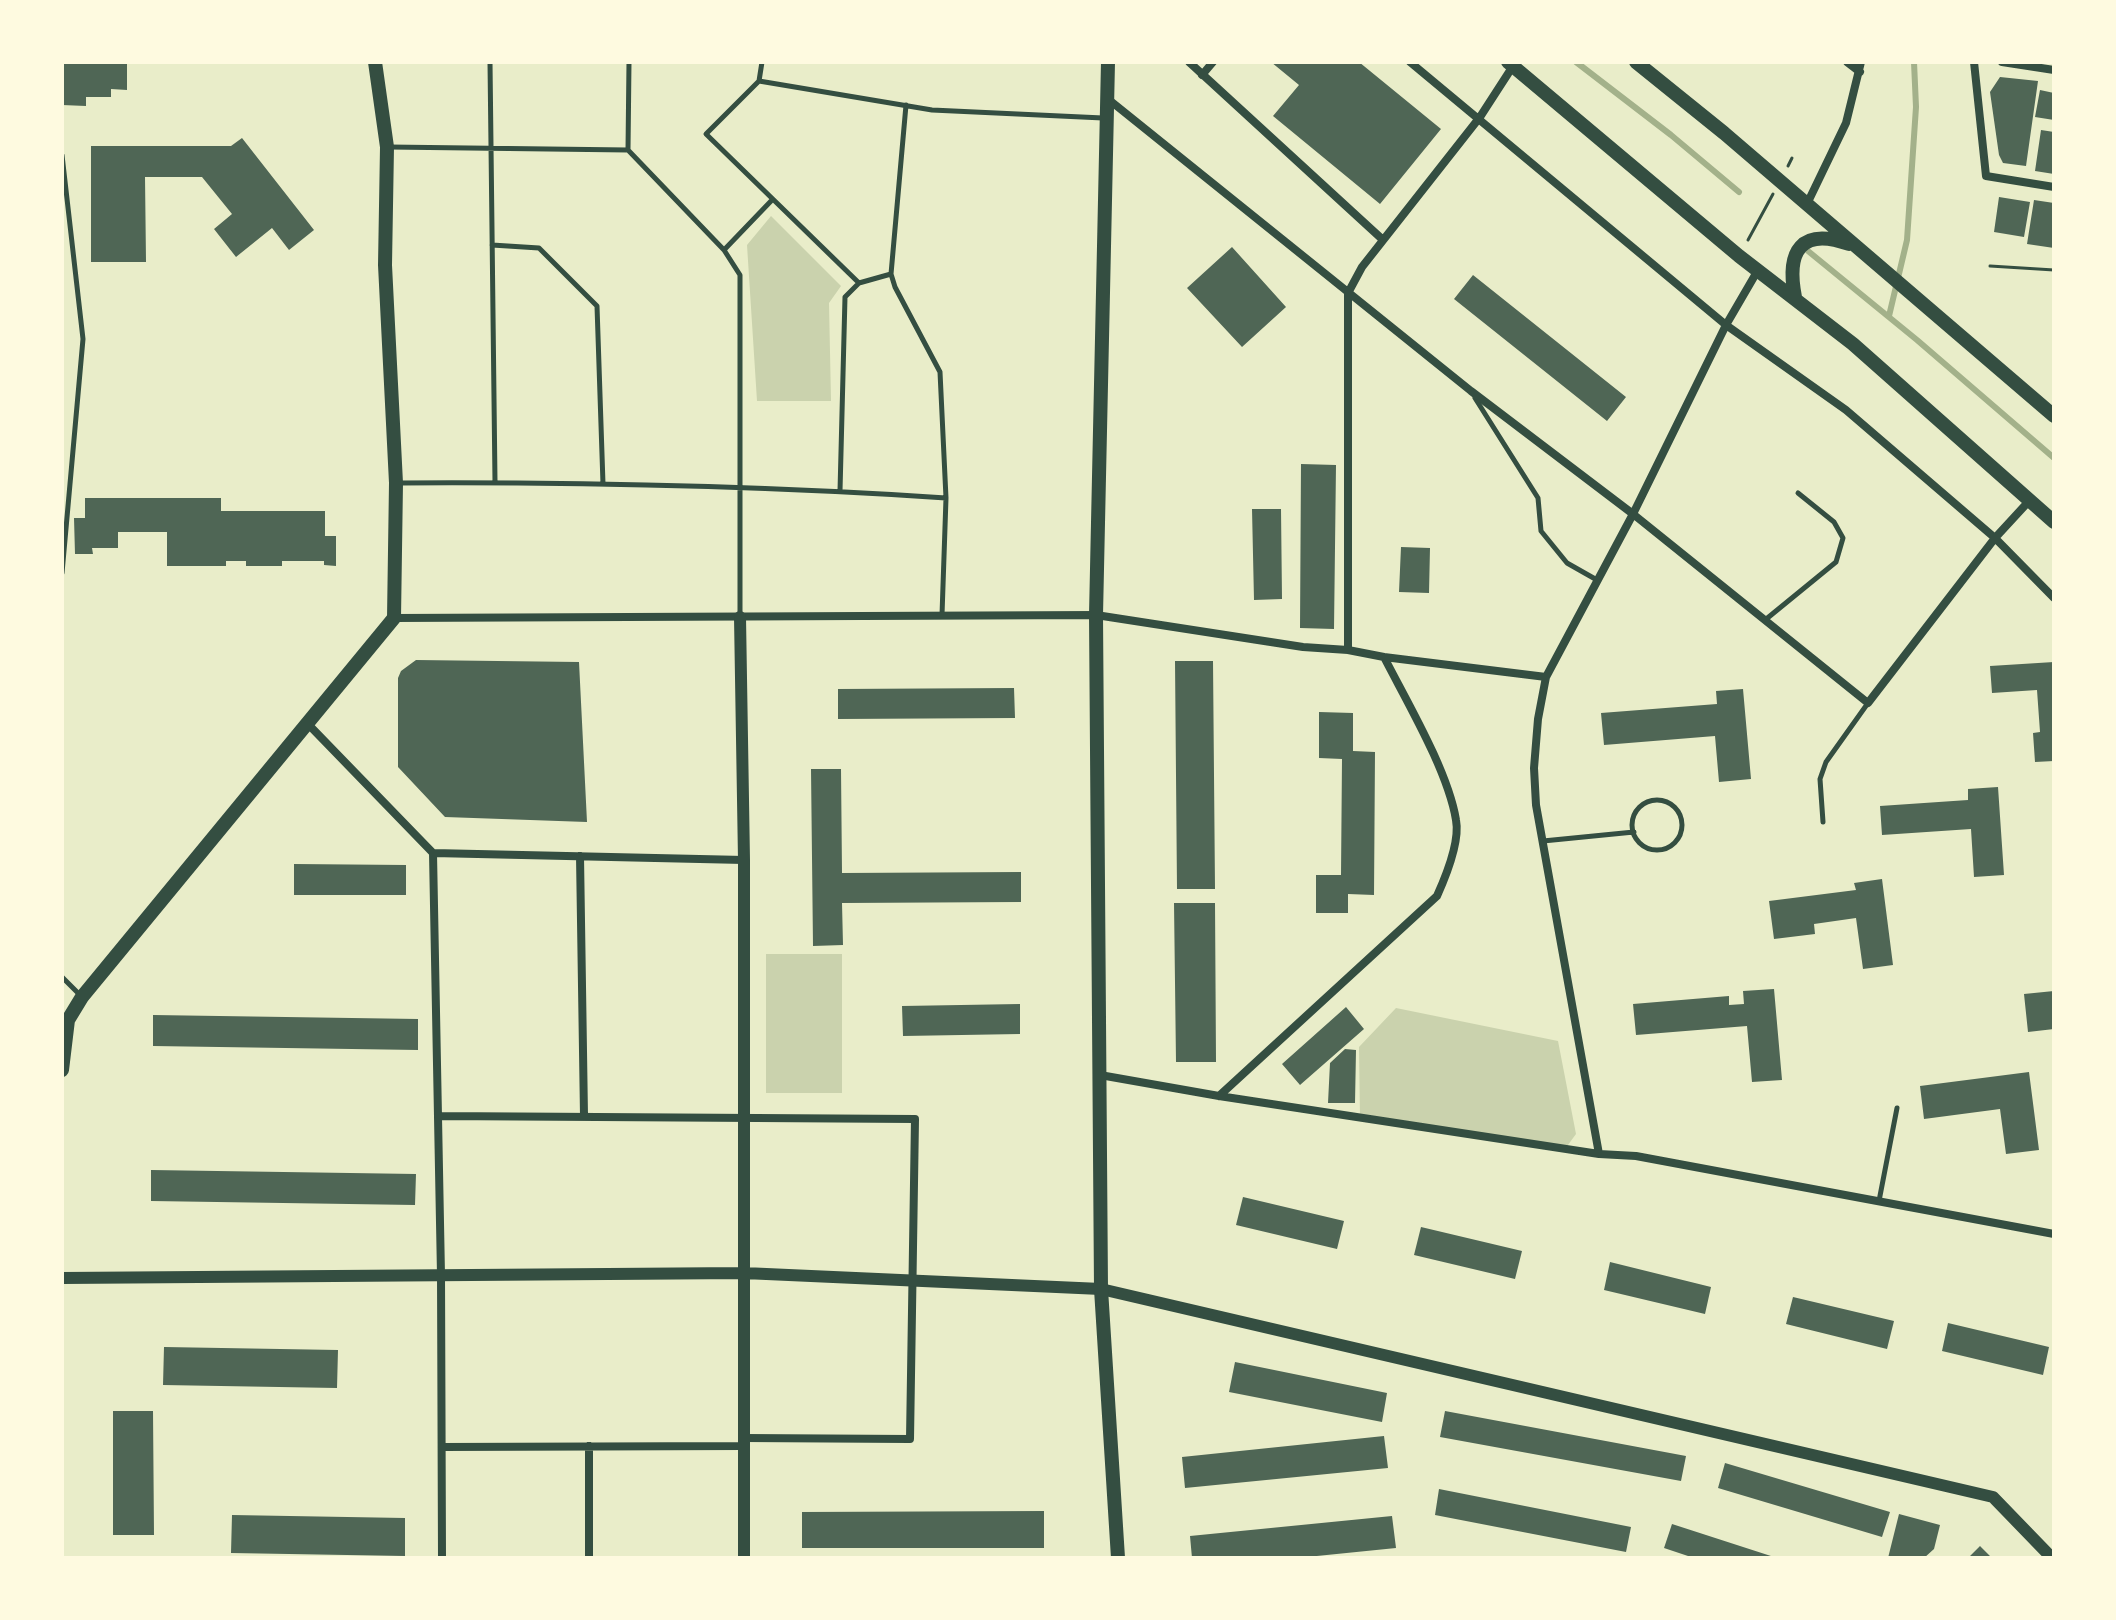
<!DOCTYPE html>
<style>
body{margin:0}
#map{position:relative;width:2116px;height:1620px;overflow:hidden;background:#e9edc9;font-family:"Asap Condensed",sans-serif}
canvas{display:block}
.frame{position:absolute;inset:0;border:64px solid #fefae0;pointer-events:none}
</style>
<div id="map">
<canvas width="2116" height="1620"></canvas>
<div class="frame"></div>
</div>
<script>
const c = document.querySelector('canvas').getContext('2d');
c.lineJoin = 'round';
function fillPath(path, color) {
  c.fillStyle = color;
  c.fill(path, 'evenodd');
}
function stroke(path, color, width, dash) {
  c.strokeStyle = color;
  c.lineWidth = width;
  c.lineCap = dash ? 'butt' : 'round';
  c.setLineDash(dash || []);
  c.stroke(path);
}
const green = new Path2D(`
 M771,216L841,286L829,303L831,401H757L747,245Z
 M766,954H842V1093H766Z
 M1396,1008L1558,1041L1576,1134L1565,1149L1360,1118L1359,1047Z`);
const stream = new Path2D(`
 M1576,62L1671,135L1739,192
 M1808,251L1917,340L2054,458
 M1889,316L1907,240L1916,107L1914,62`);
const building = new Path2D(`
 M62,62H127V90L111,89V97H86V106L62,105Z
 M1271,62H1359L1441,129L1380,204L1273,116L1299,85Z
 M2000,77L2038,81L2026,166L2003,163L1999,155L1990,92Z
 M2040,90L2054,93V120L2035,117Z
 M2041,130L2054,132V174L2035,171Z
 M242,138L314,230L289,250L272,228L236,257L214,229L232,214L202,177H145L146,262H91V146H231Z
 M1999,197L2030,202L2024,237L1994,232Z
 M2034,200L2054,203V248L2027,244Z
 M1232,247L1286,307L1242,347L1187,288Z
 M1473,275L1626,397L1607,421L1454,299Z
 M1301,464L1336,465L1334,629L1300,628Z
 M85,498H221V511H325V536H336V566L324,565V561H282V566H246V561H226V566H167V532H118V548H92L93,554H75L74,518H85Z
 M1252,509H1281L1282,599L1254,600Z
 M1401,547L1430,548L1429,593L1399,592Z
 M416,660L579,662L587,822L445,817L398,767V678L401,671Z
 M1175,661H1213L1215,889H1177Z
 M2054,662V761L2035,762L2033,733L2040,732L2037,690L1992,693L1990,666Z
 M1014,688L1015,718L838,719V689Z
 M1743,689L1751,779L1719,782L1715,736L1604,745L1601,713L1717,704L1716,691Z
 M1319,712L1353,713V751L1375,752L1374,895L1348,894V913H1316V875H1341L1342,759L1319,758Z
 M811,769H841L842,873L1021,872V902L842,903L843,945L813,946Z
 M1998,787L2004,875L1974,877L1971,829L1882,835L1880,806L1968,800V789Z
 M294,864L406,865V895H294Z
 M1882,879L1893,965L1863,969L1856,918L1814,924L1815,934L1774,939L1769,901L1856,890L1854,883Z
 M1174,903H1215L1216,1062H1176Z
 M1774,989L1782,1080L1752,1082L1747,1026L1636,1035L1633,1004L1729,996V1005L1744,1004L1743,991Z
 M2054,991V1029L2028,1032L2024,994Z
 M1020,1004V1034L903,1036L902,1006Z
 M1346,1007L1364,1029L1300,1085L1282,1064Z
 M153,1015L418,1019V1050L153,1046Z
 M1345,1049L1356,1050L1355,1103H1328L1330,1063Z
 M2029,1072L2039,1150L2006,1154L2000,1109L1924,1119L1920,1086Z
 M151,1170L416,1174L415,1205L151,1201Z
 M1243,1197L1344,1221L1337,1249L1236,1225Z
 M1421,1227L1522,1251L1515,1279L1414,1255Z
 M1610,1262L1711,1287L1705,1314L1604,1290Z
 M1793,1297L1894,1321L1887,1349L1786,1324Z
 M1948,1323L2049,1347L2043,1375L1942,1351Z
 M164,1347L338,1350L337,1388L163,1385Z
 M1235,1362L1387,1393L1382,1422L1229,1392Z
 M113,1411H153L154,1535H113Z
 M1445,1411L1686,1456L1681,1481L1440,1437Z
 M1384,1436L1388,1468L1185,1488L1182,1457Z
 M1725,1463L1890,1512L1882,1537L1718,1488Z
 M1439,1489L1631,1527L1626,1552L1435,1515Z
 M1044,1511V1548H802V1512Z
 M1899,1514L1940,1525L1934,1549L1924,1558H1888Z
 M232,1515L405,1518V1556L231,1553Z
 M1392,1516L1396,1548L1297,1558H1192L1190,1536Z
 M1672,1524L1774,1557L1773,1558H1694L1664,1548Z
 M1980,1546L1992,1558H1968Z`);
const path = new Path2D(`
 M1788,166L1792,158
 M1748,240L1773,194
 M1990,266L2054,270`);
const service = new Path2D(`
 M490,62L495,482
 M629,62L628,150L724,250L740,275V616
 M762,62L759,81L706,134L859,283L845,297L840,491
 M759,81L932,110L1103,118
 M906,105L891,274L895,287L940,372L946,498L942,615
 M389,147L628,150
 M62,155L83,339L62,573
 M492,245L539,248L597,306L603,484
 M724,250L772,200
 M859,283L891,274
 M1475,398L1538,498L1541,531L1567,563L1597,580
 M400,483C582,482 765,486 946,498
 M1765,620L1836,562L1843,538L1834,522L1798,493
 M1632 825a25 25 0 1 1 50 0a25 25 0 1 1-50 0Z
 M1823,822L1820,779L1826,762L1868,703
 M1543,841L1634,832
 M62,977L81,996
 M1879,1201L1897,1108`);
const minor = new Path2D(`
 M1189,62L1382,239
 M1410,62L1726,325L1846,410L1995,538L2054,598
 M1847,62L1860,72
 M1974,62L1986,176L2054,187
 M2002,62L2054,70
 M1202,75L1213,62
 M1108,99L1471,391L1633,514L1868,703L1995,538L2030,500
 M1807,204L1846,123L1861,62
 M394,618L1096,615L1303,647L1348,650
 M1384,657L1546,677
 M307,723L433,853L441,1275L442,1558
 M433,853L744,860
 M580,856L584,1116
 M1100,1075L1219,1096L1599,1154L1636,1156L2054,1234
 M1219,1096L1437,896C1446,876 1460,841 1456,820C1448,771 1407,702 1384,657L1348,650V293L1362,267L1480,117L1513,66
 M438,1116L915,1119L910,1439L744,1438
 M1599,1154L1536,805L1534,768L1538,719L1546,677L1633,514L1726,325L1758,270
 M589,1446V1558
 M442,1447L744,1446`);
const tertiary = new Path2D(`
 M740,617L744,860V1558
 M62,1278L744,1273L1101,1289L1993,1497L2052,1558`);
const secondary = new Path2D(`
 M1108,62L1096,615L1101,1289L1118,1558
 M1508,62L1739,256L1853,344L2054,522
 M1636,62L1724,133L2054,416
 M1795,297C1786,251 1801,227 1849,244
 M62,1070L68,1020L82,997L394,618L396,483L385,265L387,147L375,62`);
fillPath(green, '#cad2ad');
stroke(stream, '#a3b18a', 6);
fillPath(building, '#4f6655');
stroke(path, '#344e41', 3);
stroke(service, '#344e41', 5);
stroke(minor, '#344e41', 8);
stroke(tertiary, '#344e41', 12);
stroke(secondary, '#344e41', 14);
</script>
